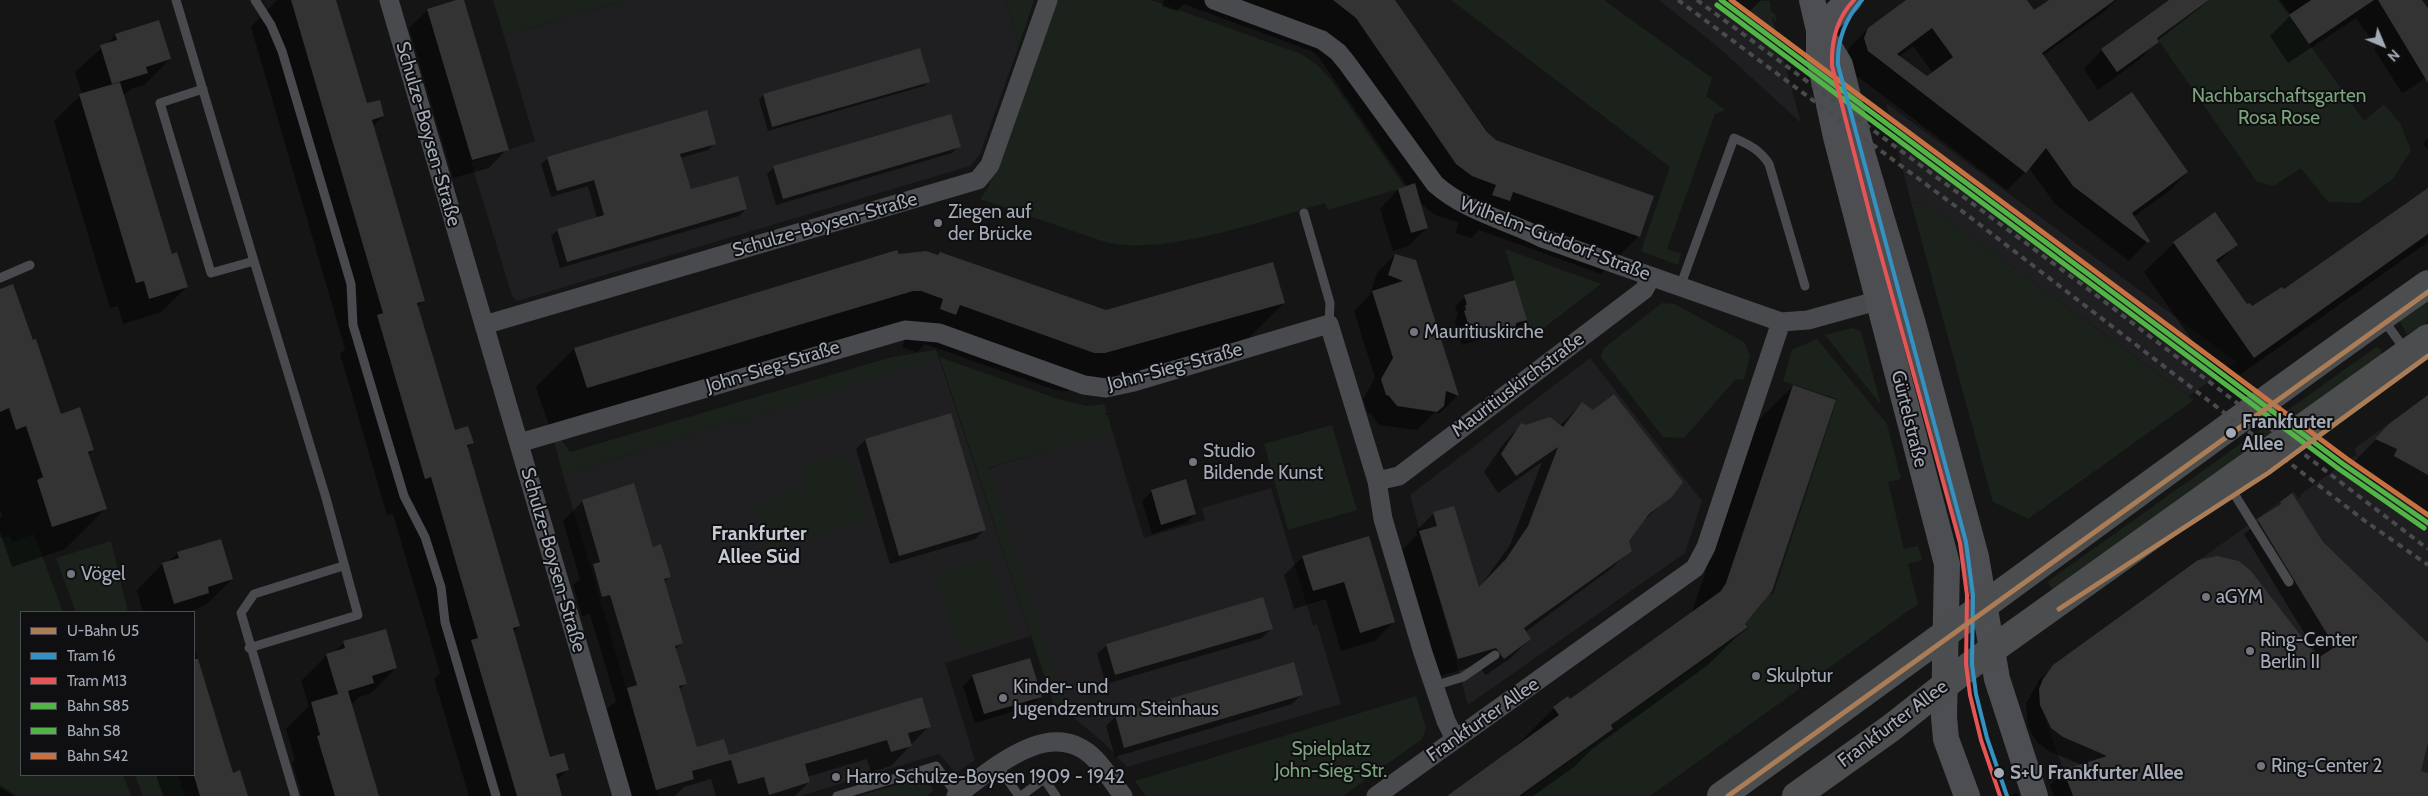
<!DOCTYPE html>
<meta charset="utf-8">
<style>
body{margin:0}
#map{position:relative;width:2428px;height:796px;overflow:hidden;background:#151515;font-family:Cabin,sans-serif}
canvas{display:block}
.legend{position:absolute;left:20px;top:611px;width:175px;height:165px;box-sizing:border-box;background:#0f0f11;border:1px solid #4b4d53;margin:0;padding:6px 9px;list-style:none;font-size:15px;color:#a4abb7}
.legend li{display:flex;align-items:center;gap:10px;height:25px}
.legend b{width:25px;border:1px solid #4b4d53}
.north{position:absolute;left:2358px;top:20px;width:50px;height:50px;-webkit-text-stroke:4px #0f0f11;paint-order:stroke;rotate:135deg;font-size:14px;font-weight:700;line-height:20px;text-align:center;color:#a4abb7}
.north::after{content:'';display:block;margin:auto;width:18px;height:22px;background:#a4abb7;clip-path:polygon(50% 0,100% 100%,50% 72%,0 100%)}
</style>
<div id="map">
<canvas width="2428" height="796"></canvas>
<ul class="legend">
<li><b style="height:6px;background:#aa7d57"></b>U-Bahn U5</li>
<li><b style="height:6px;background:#3392c2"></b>Tram 16</li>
<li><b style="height:6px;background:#e55555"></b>Tram M13</li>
<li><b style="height:6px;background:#52b447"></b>Bahn S85</li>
<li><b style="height:6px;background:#52b447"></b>Bahn S8</li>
<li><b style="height:6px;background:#c87041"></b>Bahn S42</li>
</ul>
<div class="north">N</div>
</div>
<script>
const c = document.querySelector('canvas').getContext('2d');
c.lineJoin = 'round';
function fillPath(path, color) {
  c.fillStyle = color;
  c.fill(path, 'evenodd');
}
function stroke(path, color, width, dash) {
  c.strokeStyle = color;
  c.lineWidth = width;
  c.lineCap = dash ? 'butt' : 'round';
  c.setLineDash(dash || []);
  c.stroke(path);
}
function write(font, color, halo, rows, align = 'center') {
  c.font = font + ' Cabin,sans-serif';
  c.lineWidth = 4;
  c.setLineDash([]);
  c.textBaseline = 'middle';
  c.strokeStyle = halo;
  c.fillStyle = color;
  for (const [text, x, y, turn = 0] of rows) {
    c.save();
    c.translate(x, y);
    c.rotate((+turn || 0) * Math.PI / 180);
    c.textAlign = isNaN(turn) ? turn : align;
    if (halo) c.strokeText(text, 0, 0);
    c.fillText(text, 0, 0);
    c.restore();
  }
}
const built = new Path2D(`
 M626,0H1005L1019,45L980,154L970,166L517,301L512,296L471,162L535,141L504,36Z
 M1659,0H1749L1772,17L1801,123L1717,46Z
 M1886,103L2211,343L2237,362L2189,396L1928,205L1911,202Z
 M939,358L1031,636L945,663L975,760L956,773L939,754L800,796H658L563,475Z
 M1590,358L1702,501L1685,553L1468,705L1410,495Z
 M2428,395V796H2073L2040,705L2039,689L2053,665L2294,492L2298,497L2296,500L2299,498L2301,494L2357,454L2354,449Z
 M1112,430L1144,538L1205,520L1202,508L1271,488L1313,625L1317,624L1341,704L1127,767L1103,742L1068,713L987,469Z`);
const green = new Path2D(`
 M493,0H626L504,36Z
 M1005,0H1034L1019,45Z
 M1055,0H1151L1301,54L1317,65L1332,81L1405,187L1328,210L1325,203C1268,219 1162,257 1105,242L980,199L988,188Z
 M1451,0H1604L1712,78L1706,96L1725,110L1715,114L1667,249L1681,254L1678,265L1641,251L1670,167Z
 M1749,0L1770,1L1771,12L1775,14L1777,24L1772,17L1765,19Z
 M2209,0H2278L2364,121L2384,104L2400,123L2411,150L2393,179L2359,203L2328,202L2301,168L2274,186L2257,182L2157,38Z
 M1911,202L1928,205L2194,400L2028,519L1993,502Z
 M1505,249L1601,284L1532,337Z
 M2428,299V322L2407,334L2399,320Z
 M1662,303L1675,304L1744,342L1750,356L1744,379L1735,380L1684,438L1663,437L1601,357L1604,348Z
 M1852,328L1861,331L1881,405L1825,335Z
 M1817,339L1887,424L1901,479L1888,482L1904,549L1918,546L1922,560L1908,564L1918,604L1650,796H1521L1614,729L1612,725L1749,628L1746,623L1763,603L1767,593L1773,595L1837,399L1783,381L1792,350Z
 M2376,347L2382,350L2381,355L2053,590L2047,582Z
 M936,350L939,357L1058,399L1088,406L1104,404L1107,413L1103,414L1108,416L1112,431L988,468L1068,713L1057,715L940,358L563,475L554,441L561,439L570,452L892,357Z
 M1332,425L1357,510L1288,530L1264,444Z
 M846,454L867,519L767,551L753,504L806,488L800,468Z
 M34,534L63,612H21V775H123L131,796H17L0,785V538L9,535L12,542Z
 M111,541L128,612H76L56,558Z
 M989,556L1013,635L959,652L934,573Z
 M1416,696L1426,728L1422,739L1343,796H1146L1135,781Z
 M135,775H178L185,796H143Z
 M924,777L934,790L926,796H859Z`);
const shadow = new Path2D(`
 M277,0H335L366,105L383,116L372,127L423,301L417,307L454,432L472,443L467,448L519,626L513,632L550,758L567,770L556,781L561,796H469L434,679L440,673L393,514L387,515L340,354L345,349L251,27Z
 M463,0L507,149L489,168L453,178L409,28L428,10Z
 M1164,0H1394L1492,138L1653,196L1639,236L1601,274L1479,230L1471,238L1455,233L1459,223L1434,214L1419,202L1427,228L1408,246L1393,251L1380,209L1398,190L1408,187L1318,56L1311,51L1184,4L1177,11L1162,6Z
 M1721,0H1761L1743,18Z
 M1908,0H2026L2034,12L2051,0H2116L2105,11L2042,56L2089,124L2131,94L2187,173L2168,192L2133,217L2149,240L2129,261L2055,204L2029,168L2007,190L1849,70L1846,57L1849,48L1868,29ZM1913,46L1933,73L1927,77L1899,57Z
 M2171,0H2210L2157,41L2139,60L2098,90L2084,69L2102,50Z
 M2280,0H2421L2428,10V76L2403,93L2400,90L2374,49L2376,46L2356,18L2288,63L2270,36L2291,15Z
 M116,35L170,59L144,85L131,89L123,96L171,255L187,287L161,312L123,324L118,306L110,308L54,121L82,94L75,72Z
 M920,49L929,81L924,86L768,131L759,100L763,95Z
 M2428,138V150L2423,143Z
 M715,143L708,150L680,158L690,191L746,209L739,216L560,268L551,236L558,230L597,218L588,186L551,197L541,164L548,158Z
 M959,146L952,153L776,205L767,174L774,167Z
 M2428,189V242L2224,386L2144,272L2174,243L2237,244L2217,264L2247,306L2251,307L2284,291Z
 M1395,255L1458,395L1439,414L1435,412L1417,430L1379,425L1371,414L1368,413L1363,399L1375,378L1354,311L1370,295L1377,273Z
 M898,256L1105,311L1284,303L1246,341L1067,391L1055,390L925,344L917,352L902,347L906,337L549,426L536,387L574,349Z
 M0,290L60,415L93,450L88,455L106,508L65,549L12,567L0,532V518L2,516L0,510Z
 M1465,297L1526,320L1516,329L1493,338L1492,336L1462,345L1455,322L1458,314L1455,306Z
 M1793,386L1743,624L1746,627L1708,665L1592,749L1574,767L1533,796H1449L1517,747L1516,746L1554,708L1569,701L1691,615L1755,424Z
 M2428,397V514L2370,480L2374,474L2352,464L2389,426Z
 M1582,403L1671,496L1641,523L1628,541L1630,550L1612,568L1525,632L1530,639L1512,657L1486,675L1478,665L1440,676L1402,550L1417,535L1416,531L1434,513L1479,588L1510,545L1542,462L1498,493L1484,472L1504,443L1521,425L1560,426Z
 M950,414L984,530L975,539L890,564L856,449L865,440Z
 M1152,491L1195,514L1186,523L1152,534L1142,501Z
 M583,501L652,548L669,577L664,582L681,643L675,650L685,684L679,690L696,749L728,756L929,726L891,766L871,772L867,759L807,777L809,782L795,796H716L711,779L684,787L675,796H632L607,709L616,701L590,614L582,616L573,585L580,579L563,521Z
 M2281,503L2428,644V747L2420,772L2428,774V796H2054L2050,785L2064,771L2082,765L2049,751L2037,742L2028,727L2026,704L2039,680L2054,666L2320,659L2244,534Z
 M1368,537L1393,622L1375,641L1341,651L1326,599L1294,609L1284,575L1303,557Z
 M178,553L232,579L206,605L189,612H143L137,590L162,564L168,562Z
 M1271,629L1262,638L1106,684L1097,654L1107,645Z
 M344,643L396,668L370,694L359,697L351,705L378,796H302L292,762L295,760L286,729L309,706L301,681L327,655L333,653Z
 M194,648L232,774L246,796H163L156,775H194Z
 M973,676L1040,696L1031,706L975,723L963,686Z
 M1302,694L1292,704L1115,757L1106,726L1116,716Z
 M0,787L14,796H0Z
 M2017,793L2019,796H2008Z`);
const building = new Path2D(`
 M291,0H336L367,103L380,100L384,116L372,120L425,301L417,303L455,430L468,426L474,443L467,445L520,626L513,628L550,757L564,753L569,770L556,774L562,796H517L471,640L478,638L431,477L425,479L377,315L383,313Z
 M456,0H464L509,150L472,160L427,9Z
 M1333,0H1395L1487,132L1496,140L1654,196L1640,237L1513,192L1510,201L1492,195L1496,185L1472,176L1456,164L1356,18Z
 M1906,0H2027L2034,10L2049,0H2115L2042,53L2089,122L2132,92L2188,172L2132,213L2150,241L2148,243L2073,186L2046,148L2026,173L1868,51L1864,38L1868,28ZM1932,28L1953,57L1927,76L1897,54Z
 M2169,0H2209L2157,38L2159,42L2117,72L2101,49Z
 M2311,0H2374L2309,44L2289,15Z
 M2378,0H2422L2428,8V83Z
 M159,20L171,59L146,67L148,73L112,84L100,45L117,40L115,34Z
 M920,48L930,82L772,127L763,94Z
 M120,82L172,254L177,252L188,287L149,299L144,281L136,283L79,94Z
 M707,110L716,144L680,154L691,189L738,176L747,209L567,262L557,229L604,215L594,180L557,191L547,157Z
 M951,114L961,147L783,199L773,166Z
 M1415,183L1428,228L1411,233L1398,189Z
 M2428,188V234L2254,358L2173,242L2215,212L2238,245L2216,260L2247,304L2250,303L2252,306L2282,287L2284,289Z
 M897,250L899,254L926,251L938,255L940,252L1106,310L1273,262L1285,303L1105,353H1094L960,305L956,315L940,309L943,299L921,291H913L587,388L574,348Z
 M1395,254L1416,260L1459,396L1446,391L1444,406L1437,412L1397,406L1389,396L1386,395L1381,379L1393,358L1372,291L1403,281L1388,275Z
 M1515,280L1527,320L1516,323V326L1472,336L1464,311L1466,310L1465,305H1467L1464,295Z
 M13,284L33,340L36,339L61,414L80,407L94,450L88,452L107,509L52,527L37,480L43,477L26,426L16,430L9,408L0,412V289Z
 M1793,385L1836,400L1772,591L1745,624L1748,627L1611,725L1613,729L1519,796H1447L1559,715L1553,707L1568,696L1570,699L1721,591L1726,583Z
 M1614,394L1683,482L1672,497L1649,514L1629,541L1632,551L1524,628L1531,639L1504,659L1496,648L1458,659L1419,531L1437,526L1433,512L1454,506L1479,587L1506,559L1528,526L1558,447L1516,476L1501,454L1521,423L1525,425L1550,417L1563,427L1582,402L1593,410Z
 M2428,395V475L2394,456L2397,449L2375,439L2389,424Z
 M951,413L986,530L899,556L865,439Z
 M1186,479L1196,514L1161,525L1151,490Z
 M634,483L653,547L661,544L671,577L664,579L683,643L675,646L687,684L679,686L697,747L724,739L729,755L922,697L931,727L908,733L912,746L891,752L887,740L805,764L810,782L769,795L764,777L738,784L731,760L692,771L694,779L656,790L627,688L637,685L610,595L602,597L593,564L600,562L582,500Z
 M2292,493L2323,542L2428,643V744L2421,771L2428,773V796H2073L2063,770L2107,756L2063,737L2051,728L2040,705L2039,689L2043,679L2053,665L2198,560L2217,556L2239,561L2251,571L2318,658L2335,647L2257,519L2281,504L2280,502Z
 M1369,536L1395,622L1360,633L1344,582L1313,591L1302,556Z
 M221,539L233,579L208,587L209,593L174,604L162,563L179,558L177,552Z
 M1263,597L1273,629L1115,675L1106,644Z
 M386,629L397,668L372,676L374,683L338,694L326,654L345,648L343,641Z
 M1030,658L1042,697L984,714L972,675Z
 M194,659H198L233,773L240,770L248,796H200L194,776Z
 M1294,662L1303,695L1124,748L1115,715Z
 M348,691L379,796H335L317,736L320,735L311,702Z`);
const lane = new Path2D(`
 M176,0L254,261L211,273L160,103L203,89
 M255,0L271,25L282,51L351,284L353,325L404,496L425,537L441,587L445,622L496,796
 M1304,213L1330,303L1329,324
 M0,278L30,265
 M1680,287L1734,138C1750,145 1760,150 1769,164L1805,286
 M2383,319L2406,351
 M2228,484L2289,582
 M249,648L358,615L326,498L254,261
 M1434,686L1463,677L1495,655
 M998,766L1019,796
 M295,796L241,613L254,594L343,566
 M837,796L936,766L957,795
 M1021,796L1044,779L1056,796`);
const street = new Path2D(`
 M389,0L622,796
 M1214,0L1322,40L1338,52L1347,63L1435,184C1465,211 1506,220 1542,238L1781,322L1808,320L1880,300
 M484,325L978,180L990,165L1048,0
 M519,443L905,330L939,333L1084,385L1106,388L1134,382L1329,324L1377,481L1383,519L1423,653L1446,721L1455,739
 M1377,481L1399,476L1644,290L1651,277
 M956,796C993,769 1051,714 1095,759C1105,769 1114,784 1123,796
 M1376,796L1695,568L1706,547L1781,322`);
const secondary = new Path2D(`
 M1812,0L1819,30V57L1836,137L1947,564L1944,717L1946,739L1967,796
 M1819,30L1849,0
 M1821,33L1840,65L1863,156L1913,324L1976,557L1997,679L2035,796`);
const primary = new Path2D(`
 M1721,796C1958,627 2190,452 2428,284
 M1796,796L1891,728L1972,664L2428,338`);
const rail = new Path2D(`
 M1678,0L1966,214L2365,521L2428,565
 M1697,0L2088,289L2428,549`);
const rail1 = new Path2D(`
 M1721,0L2343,464L2428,523`);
const rail2 = new Path2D(`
 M1717,5L2339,469L2424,528`);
const rail3 = new Path2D(`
 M1731,0L2347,459L2428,515`);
const tram1 = new Path2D(`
 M1862,0C1845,19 1837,40 1838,65L1966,542L1973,595L1972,664L1976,694L1987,738L2007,796`);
const tram2 = new Path2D(`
 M1854,0C1837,18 1831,42 1832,66L1871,219L1960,543L1967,595L1966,664L1970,695L1981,740L2000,796`);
const metro1 = new Path2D(`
 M2059,609L2268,473L2428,356
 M1728,796L2428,292`);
const markers = [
 [938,223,5,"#72767e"],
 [1414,332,5,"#72767e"],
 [2231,433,6,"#a4abb7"],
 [1193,462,5,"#72767e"],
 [71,574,5,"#72767e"],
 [2206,597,5,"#72767e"],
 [2250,651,5,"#72767e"],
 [1756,676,5,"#72767e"],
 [1003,698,5,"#72767e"],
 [2261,766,5,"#72767e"],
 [1999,773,6,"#a4abb7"],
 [836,777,5,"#72767e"]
];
const parkNames = [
 ["Nachbarschaftsgarten",2279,96],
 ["Rosa Rose",2279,118],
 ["Spielplatz",1331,749],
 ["John-Sieg-Str.",1331,771]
];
const streetNames = [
 ["Schulze-Boysen-Straße",428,134,74],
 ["Schulze-Boysen-Straße",825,225,-16],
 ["Wilhelm-Guddorf-Straße",1555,239,21],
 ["John-Sieg-Straße",773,367,-17],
 ["John-Sieg-Straße",1175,367,-15],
 ["Mauritiuskirchstraße",1518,385,-37],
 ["Gürtelstraße",1909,419,76],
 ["Schulze-Boysen-Straße",553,560,74],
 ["Frankfurter Allee",1483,720,-35],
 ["Frankfurter Allee",1893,724,-37]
];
const poiNames = [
 ["Ziegen auf",948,212],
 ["der Brücke",948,234],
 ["Mauritiuskirche",1424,332],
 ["Studio",1203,451],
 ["Bildende Kunst",1203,473],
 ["Vögel",81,574],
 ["aGYM",2216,597],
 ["Ring-Center",2260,640],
 ["Berlin II",2260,662],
 ["Skulptur",1766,676],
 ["Kinder- und",1013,687],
 ["Jugendzentrum Steinhaus",1013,709],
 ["Ring-Center 2",2271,766],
 ["Harro Schulze-Boysen 1909 - 1942",846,777]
];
const stopNames = [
 ["Frankfurter",2242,422],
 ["Allee",2242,444],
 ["S+U Frankfurter Allee",2010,773]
];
const neighbourhoodNames = [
 ["Frankfurter",759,534],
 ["Allee Süd",759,557]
];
fillPath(built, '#1f1f21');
fillPath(green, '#1b221b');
fillPath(shadow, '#0007');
fillPath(building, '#333334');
stroke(lane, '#484a4e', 9);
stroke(street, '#484a4e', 19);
stroke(secondary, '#4c4e52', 26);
stroke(primary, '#4b4d4f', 28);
stroke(rail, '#484a4d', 4, [6, 5]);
stroke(rail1, '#52b447', 5);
stroke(rail2, '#52b447', 5);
stroke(rail3, '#c87041', 5);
stroke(tram1, '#3392c2', 4);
stroke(tram2, '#e55555', 4);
stroke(metro1, '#aa7d57', 5);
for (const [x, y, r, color] of markers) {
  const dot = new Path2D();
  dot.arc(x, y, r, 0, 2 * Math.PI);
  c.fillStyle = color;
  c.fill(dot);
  stroke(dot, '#0f0f11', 2);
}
write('19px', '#7aa47b', '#0f0f11', parkNames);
write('19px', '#a4abb7', '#0f0f11', streetNames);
write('19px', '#a4abb7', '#0f0f11', poiNames, 'left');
write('bold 19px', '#a4abb7', '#0f0f11', stopNames, 'left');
write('bold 20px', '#c6cad3', '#0f0f11', neighbourhoodNames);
</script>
